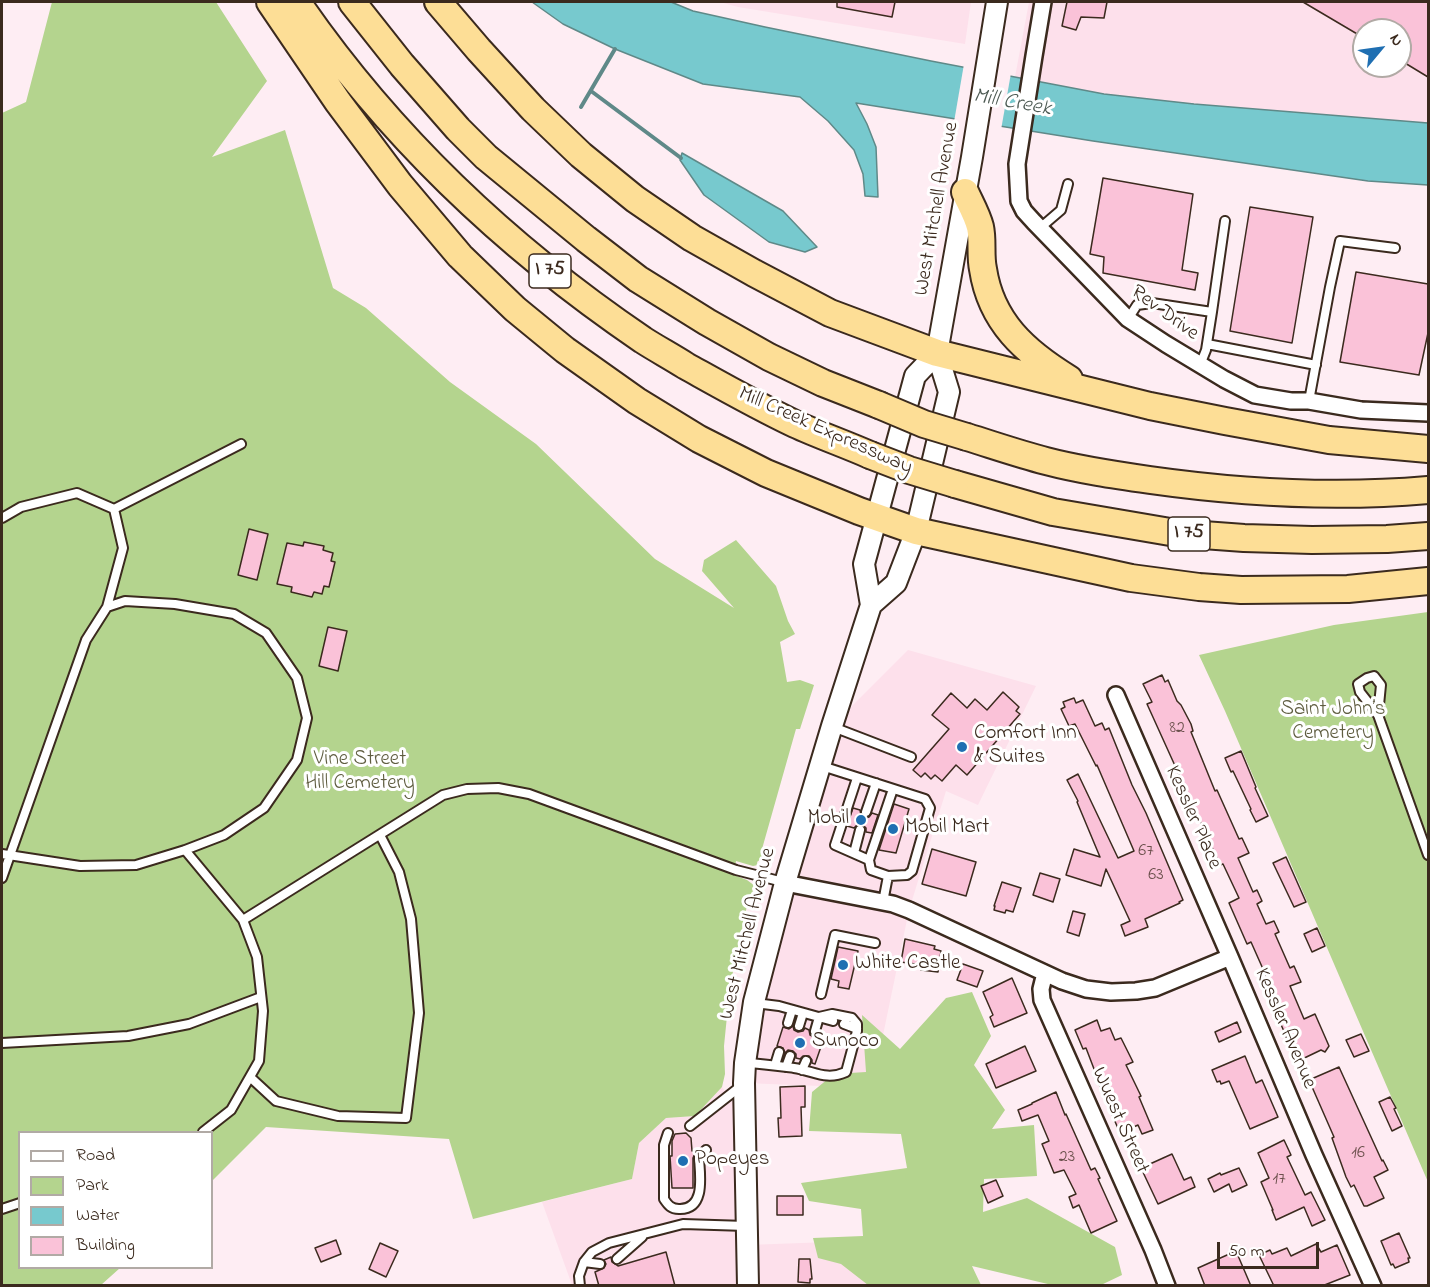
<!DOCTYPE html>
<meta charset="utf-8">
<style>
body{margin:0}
#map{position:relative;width:1430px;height:1287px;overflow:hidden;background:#feedf3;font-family:"Indie Flower",sans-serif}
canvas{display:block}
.frame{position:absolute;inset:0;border:3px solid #3b2a1e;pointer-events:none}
.legend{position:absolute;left:18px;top:1131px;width:195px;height:138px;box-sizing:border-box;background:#fff;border:2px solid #b1aaa5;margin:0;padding:8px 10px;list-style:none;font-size:18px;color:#3b2a1e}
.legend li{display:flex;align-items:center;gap:12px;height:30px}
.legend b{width:30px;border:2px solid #b1aaa5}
.north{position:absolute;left:1352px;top:18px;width:60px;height:60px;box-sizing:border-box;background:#fff;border:2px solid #b1aaa5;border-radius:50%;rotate:61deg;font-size:16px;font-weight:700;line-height:24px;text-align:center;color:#3b2a1e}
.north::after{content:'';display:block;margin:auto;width:21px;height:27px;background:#1f6fb2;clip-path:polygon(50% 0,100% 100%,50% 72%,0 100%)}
.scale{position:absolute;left:1217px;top:1242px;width:102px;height:27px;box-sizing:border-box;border:3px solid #3b2a1e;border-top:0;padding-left:8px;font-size:18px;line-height:21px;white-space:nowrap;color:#3b2a1e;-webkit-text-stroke:4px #fff;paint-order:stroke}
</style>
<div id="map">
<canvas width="1430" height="1287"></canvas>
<div class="frame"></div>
<ul class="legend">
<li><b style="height:8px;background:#fff"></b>Road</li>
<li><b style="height:16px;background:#b4d48e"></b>Park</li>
<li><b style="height:16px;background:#77c9ce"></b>Water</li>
<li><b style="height:16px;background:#fac2d8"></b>Building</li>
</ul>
<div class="north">N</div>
<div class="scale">50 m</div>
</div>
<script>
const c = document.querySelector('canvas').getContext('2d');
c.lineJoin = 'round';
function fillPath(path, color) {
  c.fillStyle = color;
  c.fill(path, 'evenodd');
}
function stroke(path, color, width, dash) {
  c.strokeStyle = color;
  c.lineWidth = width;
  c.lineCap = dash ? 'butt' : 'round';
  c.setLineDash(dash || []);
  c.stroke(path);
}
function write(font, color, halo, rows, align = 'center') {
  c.font = font + ' "Indie Flower",sans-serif';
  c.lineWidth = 6;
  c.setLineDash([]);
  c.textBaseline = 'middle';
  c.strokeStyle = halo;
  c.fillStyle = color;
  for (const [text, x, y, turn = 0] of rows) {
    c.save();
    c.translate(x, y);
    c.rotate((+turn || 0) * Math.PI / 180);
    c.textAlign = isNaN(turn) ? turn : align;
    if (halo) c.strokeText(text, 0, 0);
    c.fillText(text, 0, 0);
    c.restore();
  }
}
const built = new Path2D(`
 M720,2H971L965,44L738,7Z
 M1029,2H1428V123L1194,104L1104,94L1015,77ZM1364,30H1400V66H1364Z
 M908,650L1036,686L978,805L946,791L909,910L872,1088L744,1083L758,985L832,726Z
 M722,1087L746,1119L747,1245L856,1241L881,1285H572L542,1202L632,1179L639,1143L666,1118L695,1116Z`);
const green = new Path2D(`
 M52,2H216L267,81L212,157L285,130L333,288L366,308L450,382L536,444L655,559L734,608L702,571L704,560L736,540L776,586L788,621L795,634L780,642L787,682L800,680L814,685L800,729H796L762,849L765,852L762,858L757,862L758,865L753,866L736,861L734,875L747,880L755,886L752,888L753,893L751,901H748L730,986L724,1046L725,1074L722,1087L695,1116L666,1118L639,1143L632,1179L473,1219L449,1139L266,1127L212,1181V1132H20V1268H120L101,1285H2V113L26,102Z
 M1428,612V1182L1225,711L1199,655L1334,625Z
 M972,992L991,1036L974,1065L1005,1110L992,1129L1034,1125L1037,1176L984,1179L983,1212L1027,1198L1115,1247L1122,1275L1101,1285H1052L972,1266L981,1285H868L841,1264L818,1258L813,1238L863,1236L861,1209L809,1201L801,1183L907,1168L901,1134L809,1131L812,1092L834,1074L866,1072L862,1015L900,1049L946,998Z`);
const water = new Path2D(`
 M532,2H671L693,11L765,27L931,61L1104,94L1194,104L1428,123V185L1368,181L1093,141L856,103L867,124L876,147L878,197L865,196L863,174L854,150L828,121L800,97L703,84L615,49L563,24Z
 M682,153L783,211L817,247L805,252L769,242L704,195L680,160Z`);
const pier = new Path2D(`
 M964,64L1011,73L1001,130L954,122Z`);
const stream = new Path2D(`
 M591,91L681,158
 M581,107L615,49`);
const building = new Path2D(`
 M837,2H895L892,17L837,7Z
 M1067,2H1107L1104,18L1081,17L1076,30L1062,26Z
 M1303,2H1428V77L1400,60V30H1364V38Z
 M1103,178L1193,194L1182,270L1198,273L1195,290L1103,273L1104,257L1090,254Z
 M1250,207L1313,217L1292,343L1230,331Z
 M1356,272L1428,284V333L1419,375L1340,362Z
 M249,529L268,534L257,580L238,575Z
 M304,542L324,546L323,550L333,553L331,561L335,562L329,587L324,586L322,594L314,592L312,597L291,592L292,587L277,584L287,543L303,546Z
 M328,627L347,631L338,671L319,666Z
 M1162,675L1165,682L1168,680L1177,701L1181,705L1191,724L1193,731L1191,732L1215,791L1217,790L1239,839L1242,838L1249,853L1238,858L1253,892L1257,890L1262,901L1257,904L1266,924L1274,921L1279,932L1275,934L1290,968L1294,966L1301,982L1290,986L1304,1019L1315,1014L1329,1046L1325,1052L1321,1050L1296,1062L1291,1051L1286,1038H1287L1261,980L1267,978L1251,942L1247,944L1229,903L1239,898L1223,864L1220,865L1147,704L1152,702L1143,684Z
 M1003,692L1019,707L1016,711L1020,714L967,775L956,765L942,781L935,775L931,779L925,773L921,777L913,770L949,729L932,715L951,693L967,708L975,699L987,710Z
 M1074,698L1076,703L1083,700L1095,726L1102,723L1105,730L1109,728L1132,785L1146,813L1183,900L1179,902L1180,903L1145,919L1148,927L1125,936L1121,925L1130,921L1106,869L1101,886L1066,875L1074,849L1100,857L1077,802L1078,801L1067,780L1078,774L1118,858L1134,851L1097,765L1096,766L1075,724L1069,726L1061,709L1065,707L1063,702Z
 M1241,751L1256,787L1255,788L1268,816L1256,822L1250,810L1251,809L1233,771L1231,772L1225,758Z
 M894,804L909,809L896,853L879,850Z
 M853,808L860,810L861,815L865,818L869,817L872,813L878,815L872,833L866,832V828L862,824H858L854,828L847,826Z
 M932,849L976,862L966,896L922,884Z
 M1286,857L1306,902L1294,907L1273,863Z
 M1040,873L1060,879L1053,902L1033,895Z
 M1002,882L1021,888L1013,912L1006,910L1005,913L994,910L995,906H994Z
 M1073,911L1085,914L1079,936L1067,932Z
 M1317,928L1325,946L1312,952L1304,934Z
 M905,939L935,946L934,949L941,951L938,972L921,970L922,965L901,962Z
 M838,947L858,951L849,989L838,987L839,981L831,979Z
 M963,964L983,971L977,987L957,980Z
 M1012,978L1027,1013L994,1027L990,1017L993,1015L983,992Z
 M1097,1020L1101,1031L1110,1028L1115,1040L1121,1038L1133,1062L1126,1065L1141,1096L1139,1097L1153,1130L1142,1134L1138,1125L1120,1133L1098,1082H1099L1086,1048L1083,1049L1075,1030Z
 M1237,1022L1241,1032L1219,1042L1215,1032Z
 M793,1026L794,1030L798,1032L803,1031L805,1028L809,1030L810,1035L814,1037H817L820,1033L825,1035L815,1064L812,1063V1060L809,1056H803L800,1059L796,1058V1054L793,1051L788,1050L785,1053L783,1048L777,1046L783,1027L789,1029Z
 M1361,1034L1369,1051L1354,1057L1346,1040Z
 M1025,1046L1036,1071L996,1088L986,1064Z
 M1245,1056L1256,1083L1262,1080L1278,1117L1250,1129L1229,1081L1221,1084L1220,1081L1217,1082L1212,1070Z
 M1339,1067L1382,1161L1383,1160L1388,1170L1374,1177L1384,1198L1367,1206H1364L1354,1185L1351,1187L1346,1177L1332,1138L1334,1137L1309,1080Z
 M805,1086V1107H801L802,1136L779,1137L778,1118H781L780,1087Z
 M1056,1092L1065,1115L1066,1114L1091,1170L1095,1168L1100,1178L1098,1179L1117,1221L1091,1233L1079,1205L1073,1208L1069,1197L1076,1194L1064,1170L1054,1173L1042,1144L1049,1141L1038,1115L1022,1121L1018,1110L1032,1104V1103Z
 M1390,1097L1396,1108L1394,1109L1402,1126L1392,1131L1379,1102Z
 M686,1133L691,1138L692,1151H696L693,1158V1188H672L670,1156H672V1141L675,1134Z
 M1284,1140L1291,1155L1287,1157L1305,1195L1311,1192L1325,1220L1312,1226L1304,1207L1276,1220L1272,1210H1273L1261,1182L1269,1178L1258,1153Z
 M1172,1154L1184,1180L1191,1177L1195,1187L1158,1204L1141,1168Z
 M1239,1168L1247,1185L1232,1192L1229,1184L1214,1192L1208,1179L1220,1173L1221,1175Z
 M996,1180L1003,1196L988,1203L981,1186Z
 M777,1196H803V1215H777Z
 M1399,1233L1410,1258H1408L1409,1262L1395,1268L1393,1264L1391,1265L1381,1241Z
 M336,1240L341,1254L321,1262L315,1248Z
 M380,1243L398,1251L386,1277L369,1269Z
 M1316,1244L1321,1252L1337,1245L1350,1275L1322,1286H1274L1259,1255L1270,1250L1272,1254L1287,1248L1291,1256Z
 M1236,1251L1251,1286H1205L1198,1268Z
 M666,1252L675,1286H599L595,1272L604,1268L606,1264L604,1260L611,1257L612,1262L618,1266Z
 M799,1259H810L812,1279H810V1283L798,1282Z`);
const service = new Path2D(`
 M1040,228L1061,210L1068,184
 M1212,312L1225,221
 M1128,319L1137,305L1152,303L1212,312L1206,350L1200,365
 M1207,344L1316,365
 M1309,401L1330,287L1340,241L1395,248
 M114,509L241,444
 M2,518L21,507L77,493L114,509L123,548L107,607L86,640L2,878
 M1378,715L1381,685L1374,676L1367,678L1358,684L1360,692L1378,715L1428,855
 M833,727L911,757
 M822,766L925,799L930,808L912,871L907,875L888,876L883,902
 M857,778L835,845L869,860L871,870L888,876
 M866,812L876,783
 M185,850L243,920L257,957L263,1011L259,1061L231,1110L203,1132
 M854,853L860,830
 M2,854L80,866L136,865L185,850L224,835L264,808L297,760L307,718L297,678L266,633L234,614L175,604L125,601L107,607
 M869,860L893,789
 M243,920L443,795L467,789L498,788L529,794L736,870L783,882
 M821,994L835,935L875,943
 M755,1003L779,1006L833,1021
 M788,1023L792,1010
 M844,1024L857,1029
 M799,1026L803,1013
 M815,1031L819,1017
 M2,1043L128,1036L189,1024L261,997
 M747,1063C763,1064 778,1066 794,1068C814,1071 826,1081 846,1072L857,1031V1024L852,1018L832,1014L819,1017
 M775,1065L779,1052
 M786,1067L790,1056
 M802,1070L806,1061
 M250,1077L276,1101L338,1116L406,1118L419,1013L411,919L399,872L380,835
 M690,1126L741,1086
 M668,1133L664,1145V1199C668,1205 671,1209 679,1209C706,1210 700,1175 699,1158L706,1150
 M2,1209L20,1203
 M617,1259L642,1237
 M584,1262L600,1264
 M580,1286L579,1276L584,1262L592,1252L609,1243L683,1224L746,1226`);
const minor = new Path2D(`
 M1043,2L1034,56L1017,164L1019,201L1024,211L1034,222L1128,319L1166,344L1224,379L1255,395L1291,401H1309L1361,410L1428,413
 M1116,695L1230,957L1314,1155L1373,1286
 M785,883L893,904L909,910L1062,981L1086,989L1111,992L1136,991L1155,988L1230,957
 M1045,973L1041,989L1042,1000L1153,1250L1167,1286`);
const secondary = new Path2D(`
 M871,605L896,583L916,531L949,392L937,353L972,157L997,2
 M748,1286L744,1083L745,1063L754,1002L785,883L832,726L871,605L864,564L915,376L937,353`);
const motorway = new Path2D(`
 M270,2L338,102L400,185L460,256L515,309L565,350L637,401L699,439L766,473L859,511L916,531L1131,578L1199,587L1241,590L1348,589L1428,581
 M297,2C389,136 509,249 643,340C657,349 672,357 686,366C722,386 757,406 795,424C819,435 845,444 870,455
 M352,2L402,65L458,129L486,157L586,239L638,279L707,322L769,357L823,383L879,405
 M438,2L479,50L533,109L581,155L635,199L692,238L754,273L830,313L937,353L1150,406L1225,421L1329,440L1428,449
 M965,192C970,203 977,215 980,227C983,240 980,255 983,269C991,322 1025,352 1069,379
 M967,437C993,445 1019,454 1046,461C1080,470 1115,475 1150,480C1242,493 1336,498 1428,490
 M955,484L1053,512L1176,533L1244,538L1312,540L1387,539L1428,536`);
const motorwayBridge = new Path2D(`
 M879,405L924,424L967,437
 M870,455L909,470L955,484`);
const markers = [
 [962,747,6,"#1f6fb2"],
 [861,820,6,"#1f6fb2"],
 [893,829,6,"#1f6fb2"],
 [843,965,6,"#1f6fb2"],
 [800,1043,6,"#1f6fb2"],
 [683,1161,6,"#1f6fb2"]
];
const numberNames = [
 ["82",1177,729],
 ["67",1146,852],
 ["63",1156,876],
 ["16",1358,1154],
 ["23",1067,1158],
 ["17",1279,1180]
];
const shields = [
 [550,271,42],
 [1189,534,42]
];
const shieldNames = [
 ["I 75",550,271],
 ["I 75",1189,534]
];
const streetNames = [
 ["West Mitchell Avenue",938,209,-80],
 ["Rev Drive",1164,314,36],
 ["Mill Creek Expressway",825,432,24],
 ["Kessler Place",1192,818,66],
 ["West Mitchell Avenue",749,934,-76],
 ["Kessler Avenue",1284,1029,67],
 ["Wuest Street",1119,1121,66]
];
const parkNames = [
 ["Saint John’s",1333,711],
 ["Cemetery",1333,735],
 ["Vine Street",360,761],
 ["Hill Cemetery",360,785]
];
const poiNames = [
 ["Comfort Inn",974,735],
 ["& Suites",974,759],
 ["Mobil",849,820,"right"],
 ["Mobil Mart",905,829],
 ["White Castle",855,965],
 ["Sunoco",812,1043],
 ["Popeyes",695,1161]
];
const waterNames = [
 ["Mill Creek",1012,104,10]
];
fillPath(built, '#fde0eb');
fillPath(green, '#b4d48e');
fillPath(water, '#77c9ce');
stroke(water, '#5f8988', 1.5);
fillPath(pier, '#feedf3');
stroke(stream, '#5f8988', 4);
fillPath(building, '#fac2d8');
stroke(building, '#3b2a1e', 1.5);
stroke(service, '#3b2a1e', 12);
stroke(minor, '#3b2a1e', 20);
stroke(secondary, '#3b2a1e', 24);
stroke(motorway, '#3b2a1e', 30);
stroke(service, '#fff', 8);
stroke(minor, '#fff', 15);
stroke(secondary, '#fff', 20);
stroke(motorway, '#fdde96', 26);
stroke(motorwayBridge, '#3b2a1e', 30, []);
stroke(motorwayBridge, '#fdde96', 26);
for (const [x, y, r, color] of markers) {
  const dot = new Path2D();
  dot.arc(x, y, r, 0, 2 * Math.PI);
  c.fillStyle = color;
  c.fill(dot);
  stroke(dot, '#fff', 2);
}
write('18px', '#6b504c', null, numberNames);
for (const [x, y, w] of shields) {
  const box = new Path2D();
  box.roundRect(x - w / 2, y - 17, w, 34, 4.5);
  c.fillStyle = '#fff';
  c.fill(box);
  stroke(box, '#3b2a1e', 1.5);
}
write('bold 20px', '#3b2a1e', null, shieldNames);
write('21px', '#3b2a1e', '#fff', streetNames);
write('21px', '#5f5d40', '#fff', parkNames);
write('21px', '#3b2a1e', '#fff', poiNames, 'left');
write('italic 22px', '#4d5a53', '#fff', waterNames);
</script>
